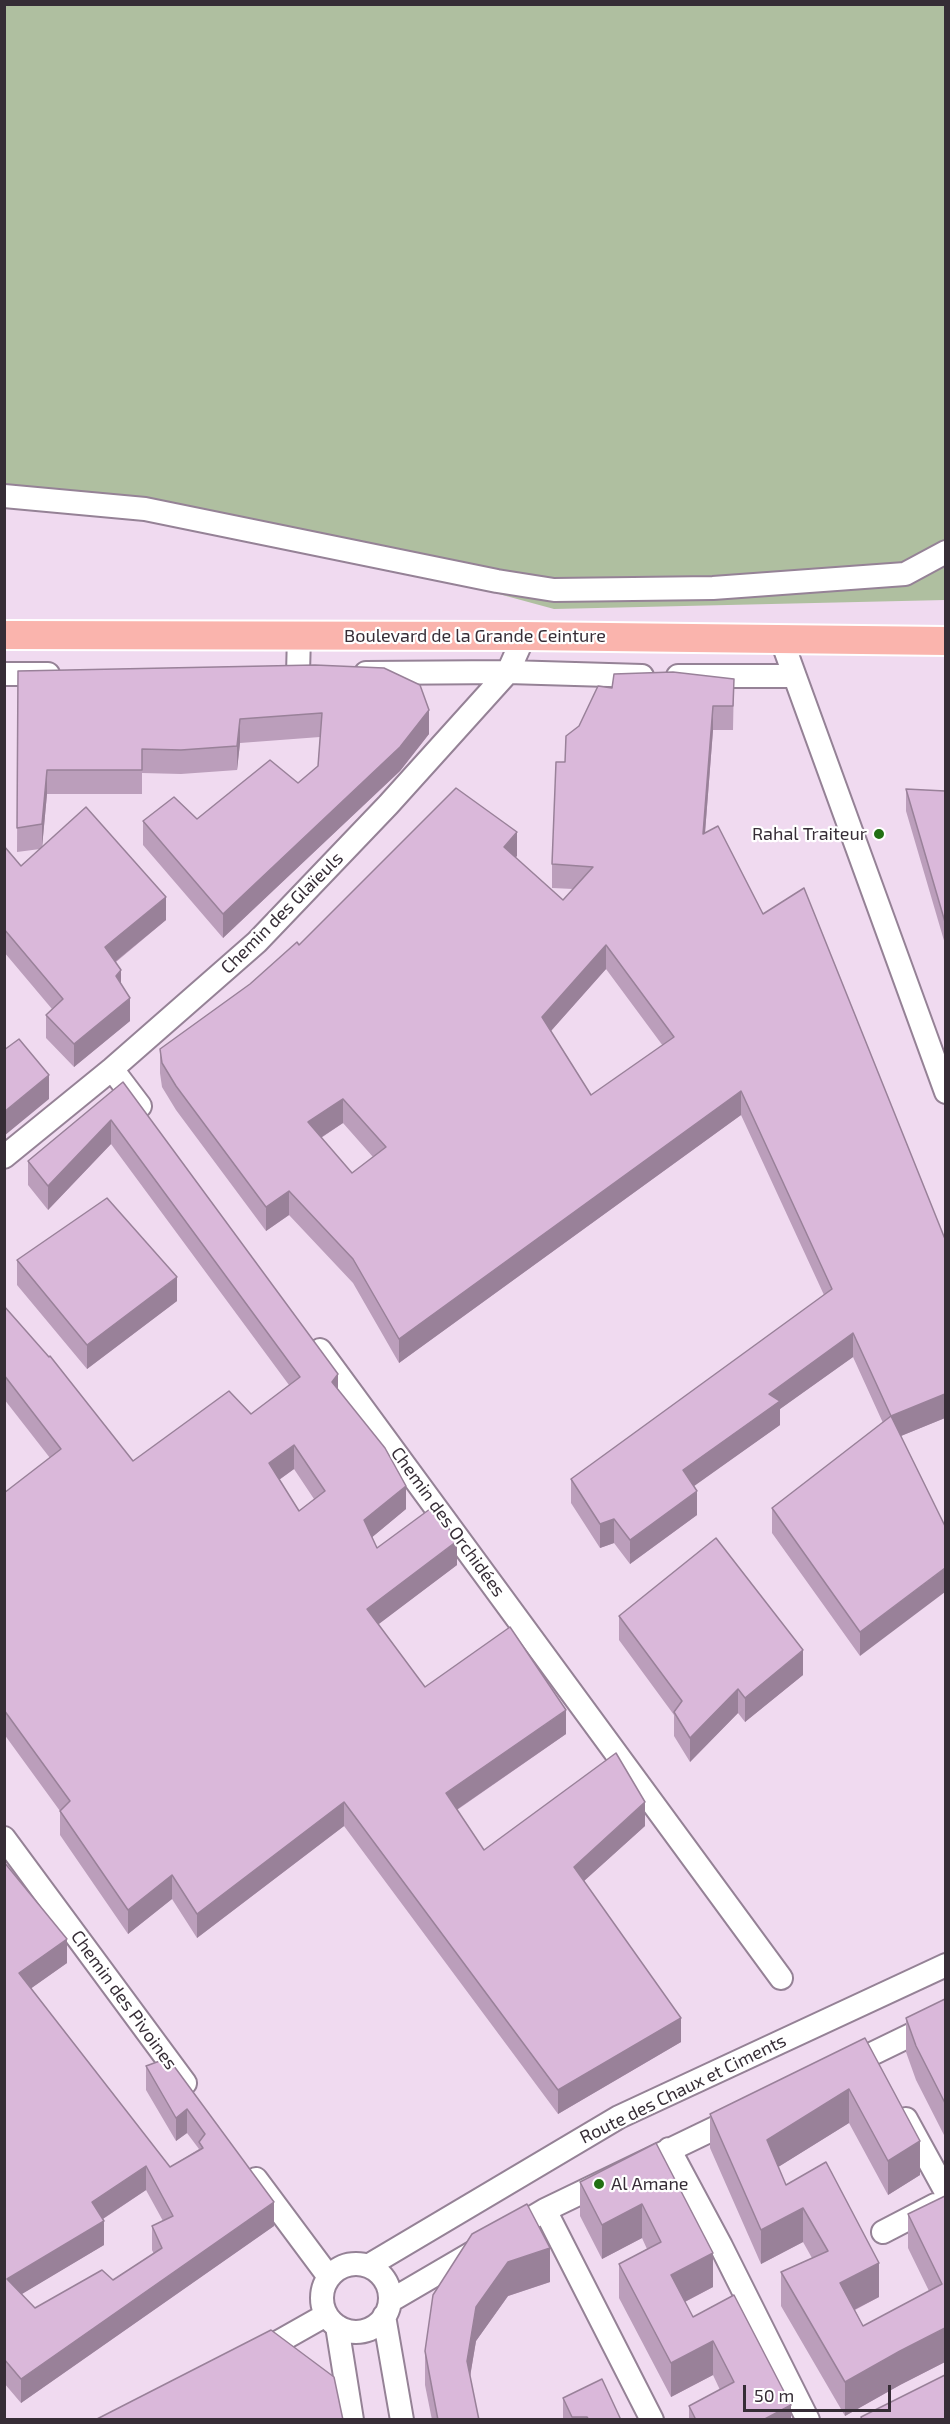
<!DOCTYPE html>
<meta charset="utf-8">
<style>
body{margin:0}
#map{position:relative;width:950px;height:2424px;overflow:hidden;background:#f0daf0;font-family:"Exo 2",sans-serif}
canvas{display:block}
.frame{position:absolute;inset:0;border:6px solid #362d36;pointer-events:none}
.scale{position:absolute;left:743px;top:2385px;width:148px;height:27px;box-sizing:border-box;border:3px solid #362d36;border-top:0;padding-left:8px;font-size:18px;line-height:21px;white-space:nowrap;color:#362d36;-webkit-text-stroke:4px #fff;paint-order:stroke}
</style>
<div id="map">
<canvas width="950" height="2424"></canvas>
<div class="frame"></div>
<div class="scale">50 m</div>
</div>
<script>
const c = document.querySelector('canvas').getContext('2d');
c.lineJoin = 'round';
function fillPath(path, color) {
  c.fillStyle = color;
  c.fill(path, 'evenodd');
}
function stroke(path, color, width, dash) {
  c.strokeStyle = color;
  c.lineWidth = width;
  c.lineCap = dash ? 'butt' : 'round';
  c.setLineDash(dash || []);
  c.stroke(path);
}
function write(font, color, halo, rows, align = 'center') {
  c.font = font + ' "Exo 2",sans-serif';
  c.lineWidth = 4.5;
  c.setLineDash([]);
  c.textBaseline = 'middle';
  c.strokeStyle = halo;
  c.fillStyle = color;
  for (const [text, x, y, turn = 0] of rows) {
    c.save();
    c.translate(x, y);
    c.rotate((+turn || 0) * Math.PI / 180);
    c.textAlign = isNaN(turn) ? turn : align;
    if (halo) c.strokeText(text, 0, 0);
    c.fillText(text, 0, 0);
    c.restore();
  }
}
const green = new Path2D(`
 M5,5H945V600L554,609L219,518L5,490Z`);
const minor = new Path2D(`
 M4,496L145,509L497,581L554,590L713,588L905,574L946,552
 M782,641L946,1092
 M366,673L508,672L642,676
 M4,674H48
 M298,674L299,635
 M678,676H794
 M112,1069L140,1106
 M4,1157L112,1069L257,942L388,805L508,672L524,636
 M320,1350L781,1978
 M4,1838L185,2083
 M847,2066L946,2018
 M906,2119L946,2192
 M669,2149L721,2246L808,2420
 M256,2179L329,2277
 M545,2210L652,2420
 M508,2232L545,2210L738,2117
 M883,2232L935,2205
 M322 2298a34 34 0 1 1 68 0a34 34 0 1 1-68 0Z
 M368,2266L619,2117L946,1965
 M390,2301L479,2249
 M384,2316L402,2420
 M337,2326L352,2420
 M257,2354L326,2315`);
const major = new Path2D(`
 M4,635L524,636L946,641`);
const wall = new Path2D(`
 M315,665L429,734L400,771L223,938L143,845V821L197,819L298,783L318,766L320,737L240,743L237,770L181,774L142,773V794H47L42,847L166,920L116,962L130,1021L74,1067L46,1038V1015L52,1009L4,952V846L21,866L40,849L17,852L18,671Z
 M734,679L733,730H713L705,833L763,914L945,1239V1418L901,1436L860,1656L772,1533V1508L883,1423L853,1357L780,1409V1425L693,1486L697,1515L630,1564L614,1543L600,1548L571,1503V1479L824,1295L741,1115L399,1363L353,1283L289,1215L266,1231L176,1110L162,1087L160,1073V1049L250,984L299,945L517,856L515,858L563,900L573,889L552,888V864L565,762L579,726L612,688ZM606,969L663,1046L591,1095L551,1031ZM343,1123L373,1157L352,1173L321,1138Z
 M906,789L945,791V944L906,811Z
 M123,1082L338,1390L406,1509L372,1537L377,1548L457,1565L378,1624L425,1687L566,1734L457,1810L484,1850L645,1826L584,1881L681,2042L558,2114L344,1826L197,1938L172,1899L128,1934L60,1835V1811L4,1734V1493L50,1458L4,1399V1306L133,1461L251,1414L289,1385L111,1144L48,1210L28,1185V1161ZM294,1469L314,1499L299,1511L279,1480Z
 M17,1260L177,1301L87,1369L17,1285Z
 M619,1616L803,1675L745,1722L738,1713L690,1762L674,1736V1715L619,1640Z
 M4,1862L67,1963L31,1988L170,2167L199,2149L187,2133L176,2141L146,2090V2066L168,2058L274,2226L21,2403L4,2383ZM146,2190L163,2221L152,2226V2250L154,2254L113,2280L35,2308L21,2294L104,2245L103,2219Z
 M945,1999V2137L916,2080L906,2052V2018Z
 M865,2038L920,2175L888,2195L849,2123L778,2167L786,2185L879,2297L855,2310L863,2326L929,2291L908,2248V2214L945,2196V2362L900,2385L845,2416L781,2306V2272L812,2258L803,2242L761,2264L710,2148V2114Z
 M656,2143L713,2287L685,2302L693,2317L791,2420H689V2406L720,2390L713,2375L671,2397L619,2298V2264L647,2249L642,2238L602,2259L580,2216V2182Z
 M472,2234L550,2282L508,2296L476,2341L470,2376L479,2420H432L425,2385V2351Z
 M563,2398L621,2420H563Z`);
const shadedWall = new Path2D(`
 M713,706V730L703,858V834Z
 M429,710V734L400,771L223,938V914Z
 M240,719V743L237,770V746Z
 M47,770V794L42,848V824Z
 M517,832V856L504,871V847Z
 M166,897V920L105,970V947Z
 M606,945V969L542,1041V1017Z
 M121,970V993L116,976Z
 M130,998V1021L74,1067V1044Z
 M49,1075V1099L4,1136V1112Z
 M741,1091V1115L399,1363V1339Z
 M343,1099V1123L308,1146V1122Z
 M111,1120V1144L48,1210V1186Z
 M289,1191V1215L266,1231V1207Z
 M177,1277V1301L87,1369V1345Z
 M853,1333V1357L780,1409V1425L683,1494V1470L769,1394Z
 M338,1374V1397L332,1382Z
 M945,1394V1418L891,1440V1416Z
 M294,1445V1469L269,1487V1463Z
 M406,1486V1509L364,1544V1520Z
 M697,1491V1515L630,1564V1540Z
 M614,1519V1543L600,1548V1524Z
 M457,1541V1565L367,1633V1609Z
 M945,1568V1592L860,1656V1632Z
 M803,1650V1675L745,1722V1698Z
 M738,1689V1713L690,1762V1738Z
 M566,1710V1734L446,1817V1793Z
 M344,1802V1826L197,1938V1914Z
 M645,1802V1826L574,1890V1867Z
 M172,1875V1899L128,1934V1910Z
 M67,1939V1963L19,1997V1973Z
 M681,2018V2042L558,2114V2090Z
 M849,2089V2123L767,2174V2140Z
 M187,2109V2133L176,2141V2118Z
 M920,2141V2175L888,2195V2161Z
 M146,2166V2190L92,2226V2202Z
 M274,2202V2226L21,2403V2379Z
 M642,2204V2238L602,2259V2225Z
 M803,2208V2242L761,2264V2230Z
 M104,2221V2245L7,2303V2279Z
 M550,2248V2282L508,2296L476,2341L467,2395V2361L476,2307L508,2262Z
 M713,2253V2287L671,2309V2275Z
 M879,2263V2297L840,2317V2283Z
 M945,2328V2362L900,2385L845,2416V2382L900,2351Z
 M713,2341V2375L671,2397V2363Z
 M791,2405V2420H763Z`);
const building = new Path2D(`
 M315,665L384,668L420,685L429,710L400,747L223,914L143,821L174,797L197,819L270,760L298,783L318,766L322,713L240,719L237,746L181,750L142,749V770H47L42,824L17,828L18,671Z
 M673,672L734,679L733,706H713L703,834L718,826L763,914L804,888L945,1239V1394L891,1416L853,1333L769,1394L780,1401L683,1470L697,1491L630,1540L614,1519L600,1524L571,1479L832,1289L741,1091L399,1339L353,1259L289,1191L266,1207L176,1086L162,1063L160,1049L250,984L297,942L299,945L456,788L517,832L504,847L563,900L593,867L552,864L556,762H565L566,736L579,726L598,686L612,688L614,674ZM606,945L674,1037L591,1095L542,1017ZM343,1099L386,1147L352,1173L308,1122Z
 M906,789L945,791V922Z
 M86,807L166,897L105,947L121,970L116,976L130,998L74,1044L46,1015L63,999L4,929V846L21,866Z
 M19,1039L49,1075L4,1112V1050Z
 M123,1082L338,1374L332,1382L385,1448L406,1486L364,1520L377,1548L434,1506L457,1541L367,1609L425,1687L510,1627L566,1710L446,1793L484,1850L616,1753L645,1802L574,1867L681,2018L558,2090L344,1802L197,1914L172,1875L128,1910L60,1811L70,1801L4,1710V1493L61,1449L4,1375V1306L49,1357L50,1356L133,1461L229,1391L251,1414L300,1377L111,1120L48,1186L28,1161ZM294,1445L325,1491L299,1511L269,1463Z
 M107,1198L177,1277L87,1345L17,1260Z
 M891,1416L945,1526V1568L860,1632L772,1508Z
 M716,1538L803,1650L745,1698L738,1689L690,1738L674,1712L682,1701L619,1616Z
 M4,1862L67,1939L19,1973L170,2167L203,2148L199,2142L205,2134L187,2109L176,2118L146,2066L168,2058L274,2202L21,2379L4,2359ZM146,2166L173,2216L152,2226L162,2248L113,2280L102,2270L35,2308L7,2279L104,2221L92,2202Z
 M945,1999V2103L916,2046L906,2018Z
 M865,2038L920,2141L888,2161L849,2089L767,2140L786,2185L826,2162L879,2263L840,2283L863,2326L942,2284L908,2214L945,2196V2328L900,2351L845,2382L781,2272L828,2251L803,2208L761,2230L710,2114Z
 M656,2143L713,2253L671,2275L693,2317L734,2295L791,2405L763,2420H696L689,2406L734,2382L713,2341L671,2363L619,2264L661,2242L642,2204L602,2225L580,2182Z
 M527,2204L550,2248L508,2262L476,2307L467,2361L479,2420H438L425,2351L433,2295L472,2234Z
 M271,2330L334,2377L343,2420H95Z
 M945,2375V2420H862L861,2417Z
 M602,2379L621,2420H589L587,2417H572L563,2398Z`);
const markers = [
 [879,834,6,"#227014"],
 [599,2184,6,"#227014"]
];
const streetNames = [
 ["Boulevard de la Grande Ceinture",475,636],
 ["Chemin des Glaïeuls",282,913,-45],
 ["Chemin des Orchidées",448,1522,54],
 ["Chemin des Pivoines",124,2000,54],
 ["Route des Chaux et Ciments",683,2089,-26]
];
const poiNames = [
 ["Rahal Traiteur",867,834],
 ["Al Amane",611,2184,"left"]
];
fillPath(green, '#afbfa0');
stroke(minor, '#958296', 26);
stroke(major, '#fff', 32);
stroke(minor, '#fff', 22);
stroke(major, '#fab4ad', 28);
fillPath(wall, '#bb9ebb');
fillPath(shadedWall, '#998199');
fillPath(building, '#dab8da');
stroke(building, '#998199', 1.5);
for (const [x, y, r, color] of markers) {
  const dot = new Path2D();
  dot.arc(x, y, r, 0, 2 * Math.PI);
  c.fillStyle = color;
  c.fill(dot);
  stroke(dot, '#fff', 2);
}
write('18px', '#362d36', '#fff', streetNames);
write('18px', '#362d36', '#fff', poiNames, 'right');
</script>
